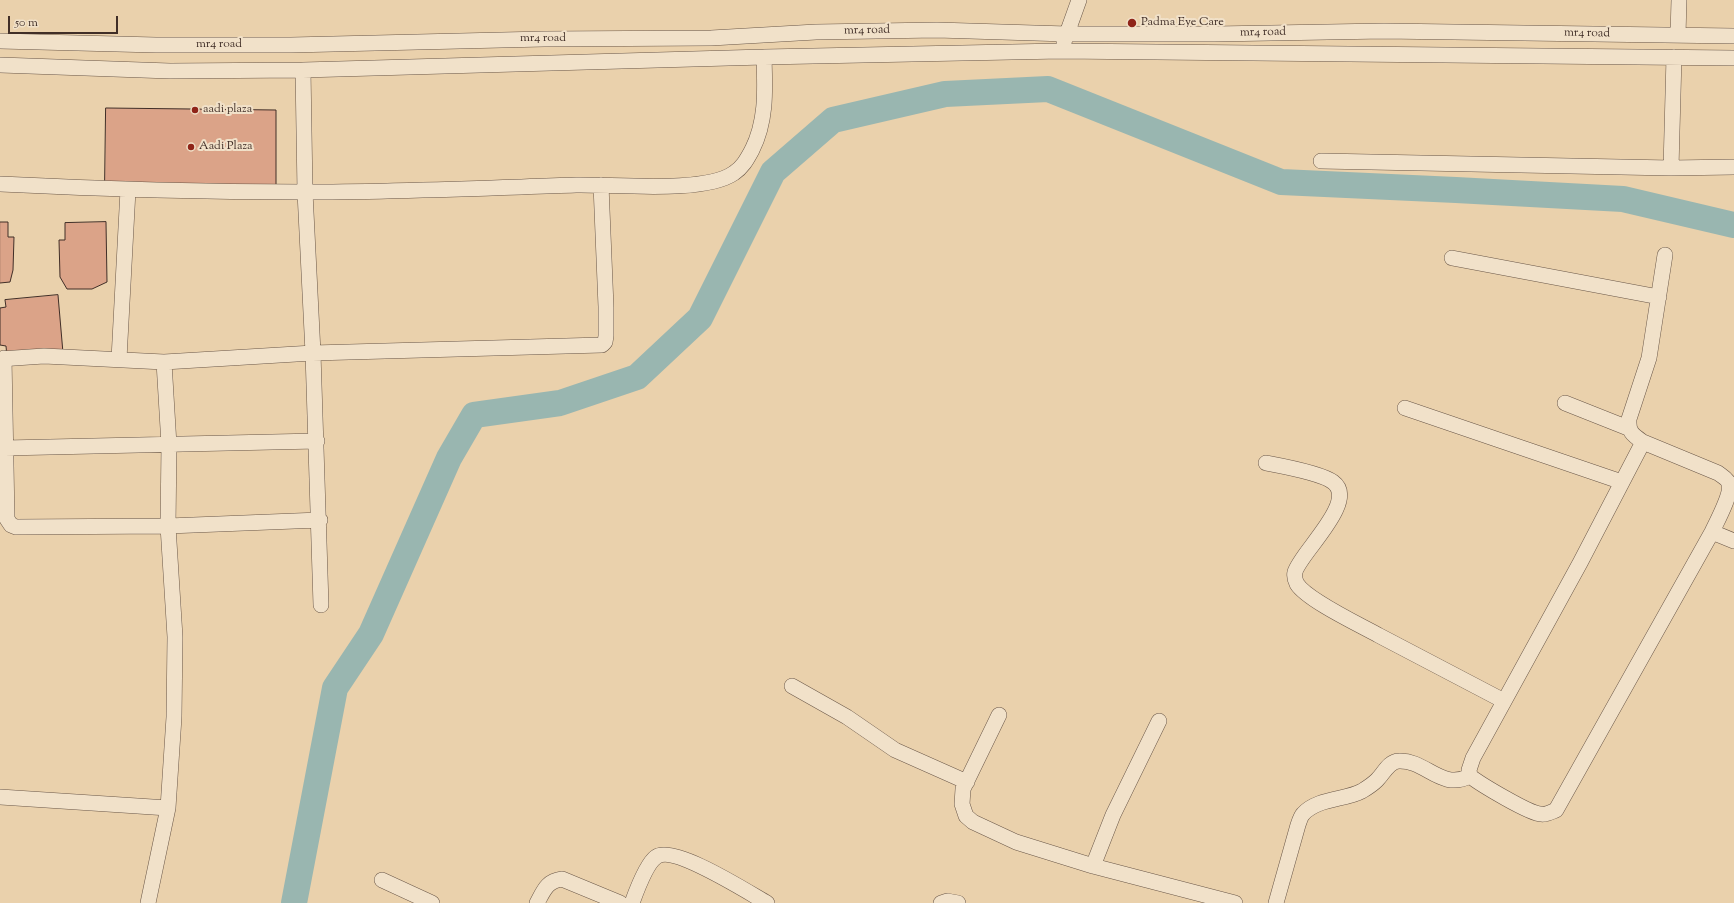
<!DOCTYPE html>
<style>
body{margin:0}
#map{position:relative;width:1734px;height:903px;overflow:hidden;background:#ead1ac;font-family:"Sorts Mill Goudy",serif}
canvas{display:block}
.scale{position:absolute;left:8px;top:16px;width:110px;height:18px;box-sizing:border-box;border:2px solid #402e27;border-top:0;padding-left:5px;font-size:12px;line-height:14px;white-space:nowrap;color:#402e27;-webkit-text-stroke:3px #f1e1c9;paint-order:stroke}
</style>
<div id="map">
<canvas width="1734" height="903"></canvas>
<div class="scale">50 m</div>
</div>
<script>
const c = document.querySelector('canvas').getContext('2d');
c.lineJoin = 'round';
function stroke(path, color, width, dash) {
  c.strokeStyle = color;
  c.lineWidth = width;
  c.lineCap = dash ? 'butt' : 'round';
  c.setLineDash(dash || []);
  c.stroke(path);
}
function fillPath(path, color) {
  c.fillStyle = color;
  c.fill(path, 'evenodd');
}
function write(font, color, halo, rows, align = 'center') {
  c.font = font + ' "Sorts Mill Goudy",serif';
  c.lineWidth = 4;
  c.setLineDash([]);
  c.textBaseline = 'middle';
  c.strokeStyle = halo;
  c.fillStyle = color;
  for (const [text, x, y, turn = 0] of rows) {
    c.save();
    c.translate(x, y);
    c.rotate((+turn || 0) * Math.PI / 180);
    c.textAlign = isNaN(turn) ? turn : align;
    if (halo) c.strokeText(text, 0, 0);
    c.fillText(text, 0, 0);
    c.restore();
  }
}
const river = new Path2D(`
 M294,903L335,688L371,634L449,458L474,415L560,403L637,377L700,318L773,172L833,120L945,94L1048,89L1281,182L1456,190L1623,199L1734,225`);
const building = new Path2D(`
 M106,108L276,110V187L105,183Z
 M0,222H8V237H14L13,270L10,282L0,283Z
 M106,222L107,282L92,289H67L60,277L59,240H65V223Z
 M58,295L63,353L7,357L6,346L0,345V308L6,307L5,300Z`);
const minor = new Path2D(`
 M1678,35L1679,0
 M0,41L156,45H291L544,39L711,38L816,32L937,30L1067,34H1215L1384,31L1734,36
 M1064,42L1079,0
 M0,65L170,71L303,70L764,57L1061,51L1734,58
 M303,70L305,192L313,353L321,605
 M1321,161L1671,168L1734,167
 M1671,168L1674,57
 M0,184C101,189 202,192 303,192C394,192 485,188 576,185C613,184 704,194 734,173C743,167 747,159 752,150C767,120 765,89 764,57
 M1665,255L1649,358L1629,419C1628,432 1633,435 1643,442L1718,473C1722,476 1728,479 1729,484C1732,494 1717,521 1712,532L1734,541
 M1452,258L1659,297
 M4,358L7,519L11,525L16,527L168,526L320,520
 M0,359L44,356L164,362L313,353L602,345L605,342L606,336V307L601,185
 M119,359L128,190
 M1565,403L1628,428
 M1405,408L1622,482
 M1643,442L1580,563L1473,758L1469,770L1470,776C1480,784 1530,814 1541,814C1546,815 1551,812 1556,810L1712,532
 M5,448L317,441
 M1266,463C1282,466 1321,473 1333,482C1359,501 1300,553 1295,572C1294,576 1295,580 1297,584C1307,600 1360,625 1378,635C1420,657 1462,679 1504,701
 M792,686L847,717L895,750L967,782
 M999,715L963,789L962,804L966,816L973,822L1016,842L1093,866L1235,903
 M0,797L168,808
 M1093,866L1113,815L1159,721
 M382,880L432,903
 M148,903L168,808L174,717L175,637L168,526L169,445L164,362
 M537,903C544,890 547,881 562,879L620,903
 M632,903C636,892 646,864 656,857C673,844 749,893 767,903
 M941,903L947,901L958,903
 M1276,903L1298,825C1299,822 1301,816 1303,814C1317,798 1346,800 1362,791C1367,788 1373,784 1377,780C1384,773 1389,761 1399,761C1426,760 1441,791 1470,776`);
const markers = [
 [1132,23,5,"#8f2418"],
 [195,110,4,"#8f2418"],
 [191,147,4,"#8f2418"]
];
const poiNames = [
 ["Padma Eye Care",1141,23],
 ["aadi plaza",203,110],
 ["Aadi Plaza",199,147]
];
const streetNames = [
 ["mr4 road",867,31,-1],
 ["mr4 road",1263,33,-1],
 ["mr4 road",1587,34,1],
 ["mr4 road",543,39],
 ["mr4 road",219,45]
];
stroke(river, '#99b6b0', 26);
fillPath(building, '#dba388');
stroke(building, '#402e27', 1);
stroke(minor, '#6a5748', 16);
stroke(minor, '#f1e1c9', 15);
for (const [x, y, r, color] of markers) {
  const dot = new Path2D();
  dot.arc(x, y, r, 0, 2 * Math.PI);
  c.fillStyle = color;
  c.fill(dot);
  stroke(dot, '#f1e1c9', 1.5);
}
write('12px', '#402e27', '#f1e1c9', poiNames, 'left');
write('12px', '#402e27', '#f1e1c9', streetNames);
</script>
